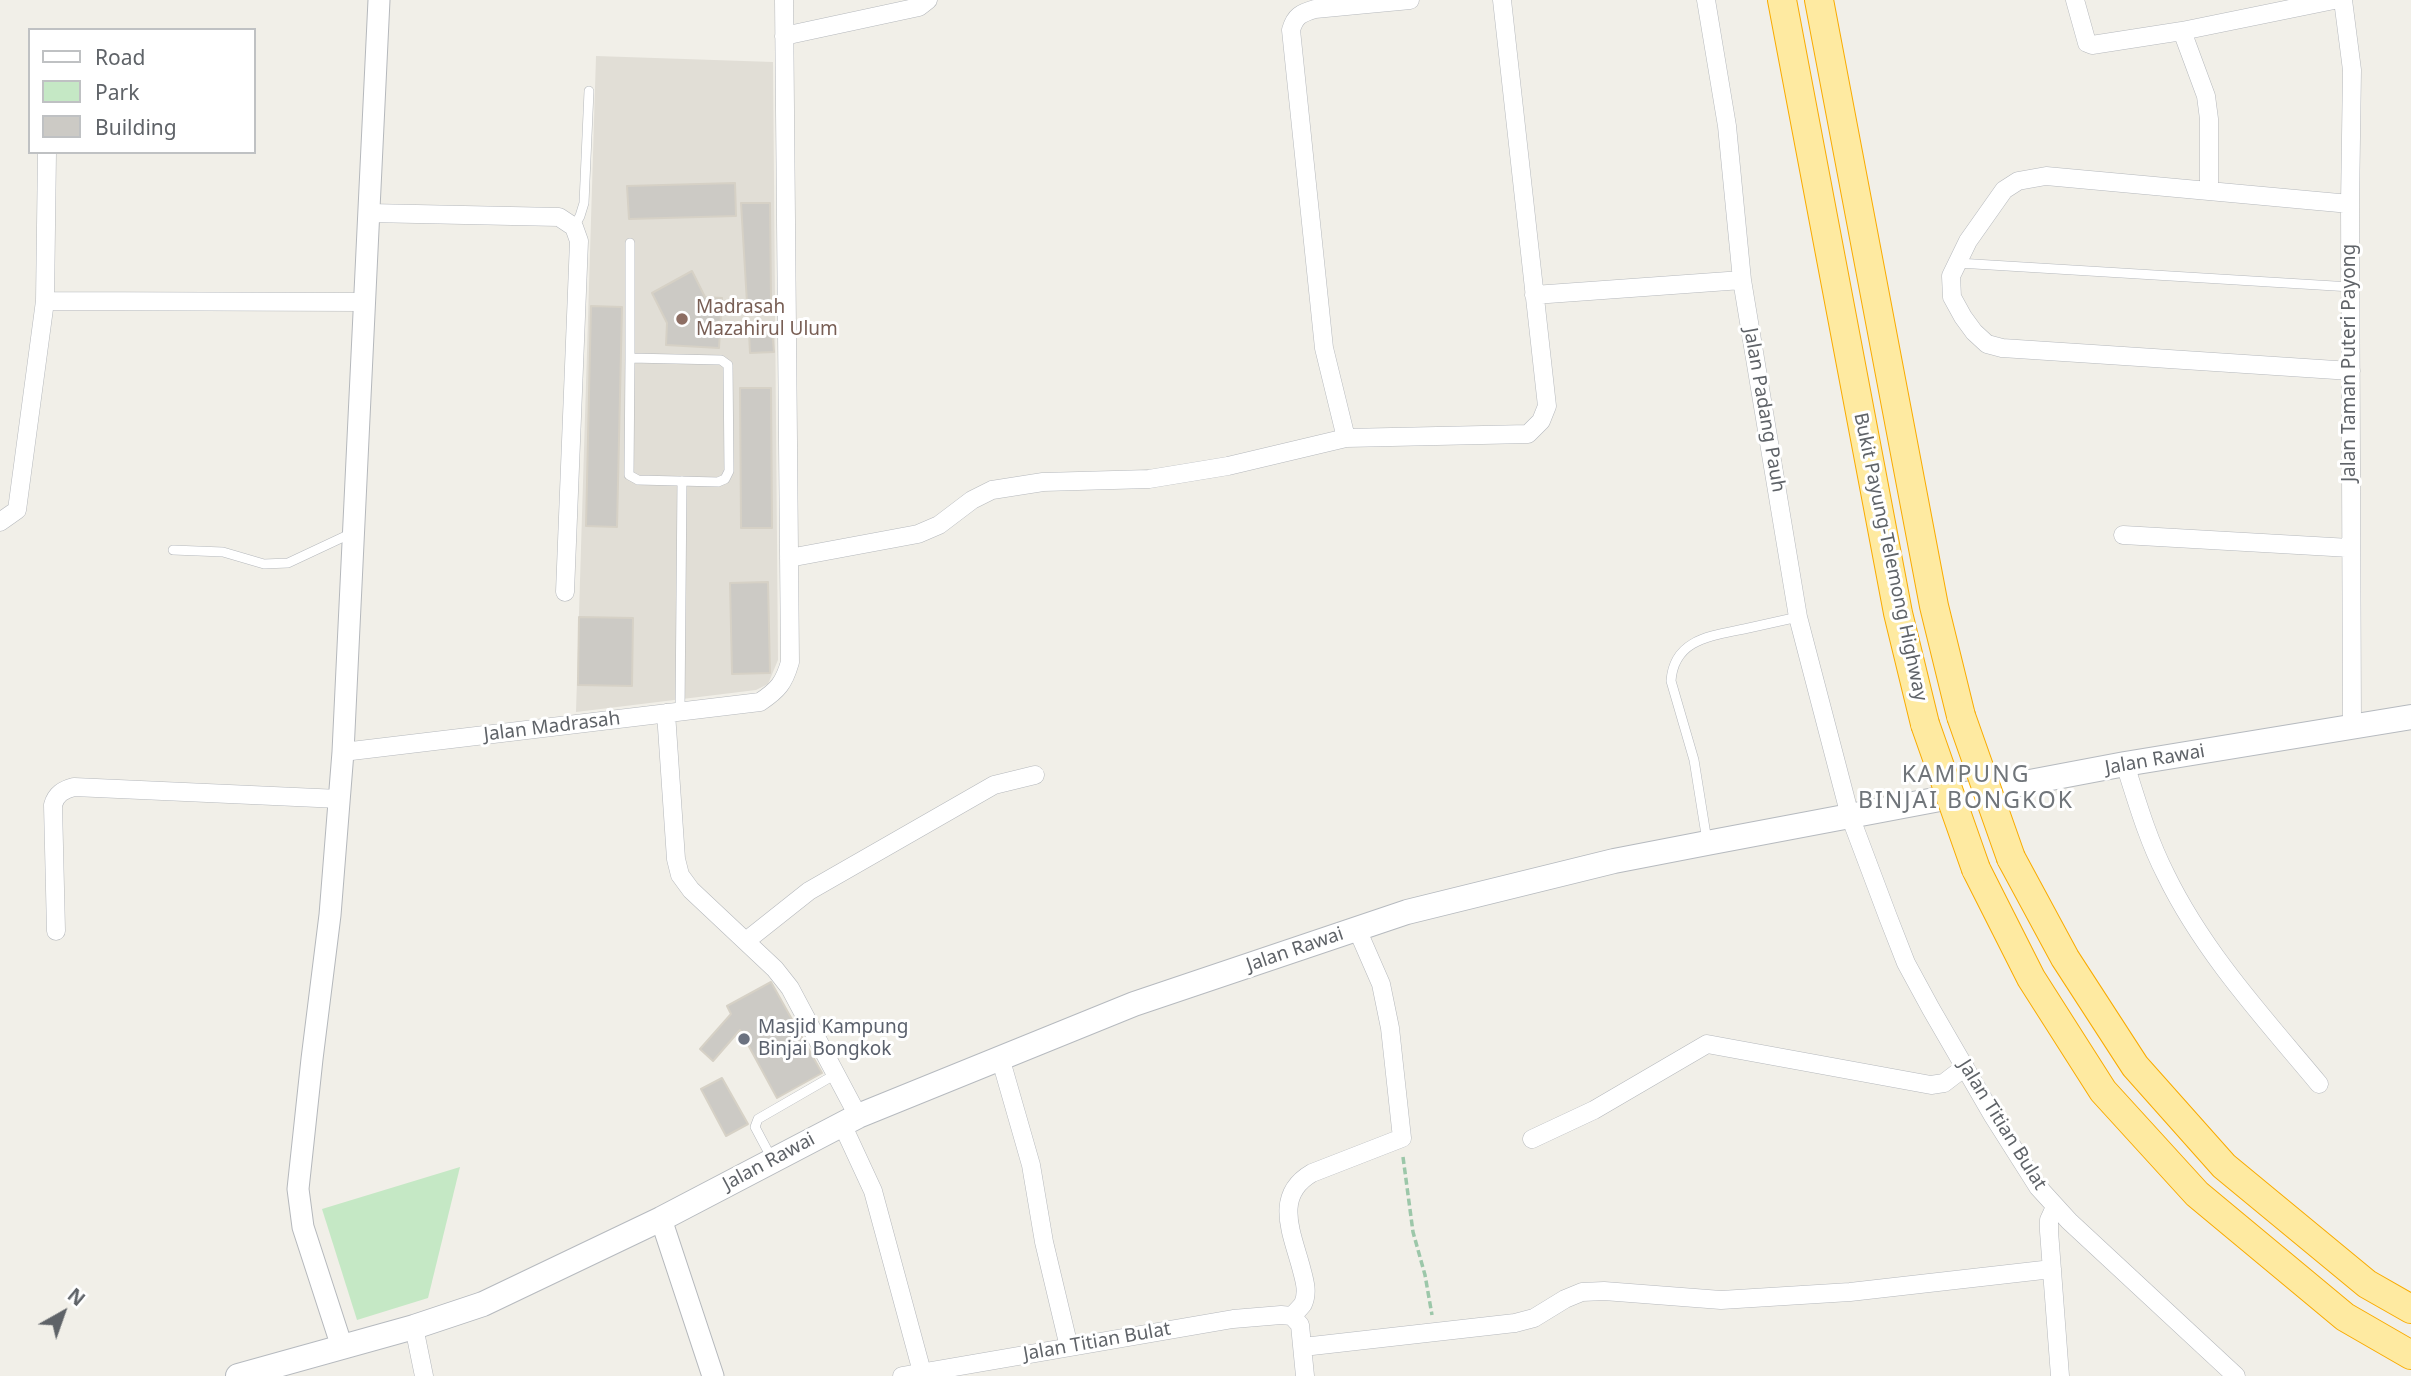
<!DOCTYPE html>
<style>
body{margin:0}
#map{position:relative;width:2411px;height:1376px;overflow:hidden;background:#f1efe8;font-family:"Noto Sans",sans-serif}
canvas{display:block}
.legend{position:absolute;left:28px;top:28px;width:228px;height:126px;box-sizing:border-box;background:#fff;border:2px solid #bfc1c3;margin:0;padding:9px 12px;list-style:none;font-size:21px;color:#5f6368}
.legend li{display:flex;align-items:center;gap:14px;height:35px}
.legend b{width:35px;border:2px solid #bfc1c3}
.north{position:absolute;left:28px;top:1278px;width:70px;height:70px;-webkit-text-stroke:5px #fff;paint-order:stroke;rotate:40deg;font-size:19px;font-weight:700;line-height:28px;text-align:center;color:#5f6368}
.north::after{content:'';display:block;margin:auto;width:24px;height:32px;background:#5f6368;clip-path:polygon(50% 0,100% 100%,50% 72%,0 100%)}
</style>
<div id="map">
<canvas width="2411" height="1376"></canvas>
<ul class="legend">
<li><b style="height:9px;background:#fff"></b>Road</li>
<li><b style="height:19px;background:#c5e8c5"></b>Park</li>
<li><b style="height:19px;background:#cccac5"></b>Building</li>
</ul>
<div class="north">N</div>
</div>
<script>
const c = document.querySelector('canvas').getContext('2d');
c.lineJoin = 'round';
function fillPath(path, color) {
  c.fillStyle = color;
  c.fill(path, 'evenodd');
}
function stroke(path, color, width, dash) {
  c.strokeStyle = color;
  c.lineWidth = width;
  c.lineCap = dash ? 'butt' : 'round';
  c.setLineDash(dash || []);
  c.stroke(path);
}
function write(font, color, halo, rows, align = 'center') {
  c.font = font + ' "Noto Sans",sans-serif';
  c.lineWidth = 6;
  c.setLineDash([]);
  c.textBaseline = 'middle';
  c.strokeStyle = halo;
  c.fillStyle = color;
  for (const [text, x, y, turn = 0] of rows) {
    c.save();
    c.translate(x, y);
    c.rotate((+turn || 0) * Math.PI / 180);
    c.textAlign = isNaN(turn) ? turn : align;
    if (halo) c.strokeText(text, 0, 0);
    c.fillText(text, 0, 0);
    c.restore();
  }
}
const education = new Path2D(`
 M596,56L773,62L778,660L768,684L756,690L576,712Z`);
const green = new Path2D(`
 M460,1167L428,1298L357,1320L322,1209Z`);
const building = new Path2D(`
 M735,183L736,216L629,219L627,186Z
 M741,203H770L771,302L747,303Z
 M692,271L705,297L722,298L719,348L666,345L667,323L652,293Z
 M591,306L622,307L617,527L586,526Z
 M772,331L774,352L750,353L749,332Z
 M740,388H771L772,528H741Z
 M768,582L770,673L732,674L730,583Z
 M579,617L633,618L632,686L578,685Z
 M771,982L822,1073L777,1098L740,1030L713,1061L700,1049L731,1014L727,1006Z
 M722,1078L748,1124L726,1136L701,1089Z`);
const path = new Path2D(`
 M1403,1157L1413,1232L1425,1275L1432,1315`);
const service = new Path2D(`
 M574,227L580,216L584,203L589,91
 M630,243V358
 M1958,263L2351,287
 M630,358L721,360L728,365L729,471L725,479L718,482L638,480L629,475Z
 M173,550L223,552L264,564L288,563L352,533
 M680,711L682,481
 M1707,841L1694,760L1671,681C1674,639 1711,636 1744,629C1762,625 1780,621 1798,617
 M772,1159L755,1127L758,1119L836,1074`);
const minor = new Path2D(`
 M1706,0L1727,126L1742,280L1798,617L1850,816L1888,917L1906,963L1931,1009L1993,1116L2038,1187L2069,1221L2236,1376
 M2075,0L2087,43L2092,45L2182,31L2334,0
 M2343,0L2352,70L2350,204L2352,726
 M2182,31L2206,96L2209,119V191
 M784,36L919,7L928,0
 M47,152L45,301L365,302
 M2350,204L2046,176L2018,181L2004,190L1968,241L1951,276L1952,297L1963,317L1974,332L1987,344L2002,348L2351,371
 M369,213L559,217L574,227L579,241L565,592
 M1534,295L1742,280
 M1346,438L1324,348L1291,30C1295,16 1301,13 1315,9L1410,0
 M0,522L17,510L45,301
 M2123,535L2350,548
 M789,558L918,534L939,525L972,500L992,490L1043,482L1149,479L1228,466L1346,438L1528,434L1541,421L1547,406L1502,0
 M666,713L676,859L680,875L691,890L775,969L790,988L858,1116
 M343,752L760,702C778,690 784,683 790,662L784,0
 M2125,764C2137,802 2148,840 2166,875C2204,953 2264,1018 2319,1084
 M56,931L53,805C56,794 63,790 74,787L340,799
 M746,941L809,891L994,785L1035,775
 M1000,1057L1031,1165L1044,1242L1069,1347
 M842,1124L873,1191L922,1372
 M1532,1139L1594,1110L1707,1044L1931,1085L1944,1083L1965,1067
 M2055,1207L2049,1220V1231L2060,1376
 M1292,1316C1296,1312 1300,1308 1303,1304C1308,1293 1305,1282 1302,1271C1293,1235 1272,1196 1312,1173L1402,1138L1390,1028L1381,984L1357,929
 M1292,1316L1300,1325L1305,1376
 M414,1327L424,1376
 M1303,1347L1515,1323L1534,1318L1565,1299L1582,1292L1604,1291L1721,1300L1850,1292L2052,1269
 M902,1376L1233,1319L1281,1315L1292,1316`);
const tertiary = new Path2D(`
 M661,1219L713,1376
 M342,1347L303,1227L298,1189L312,1059L330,915L343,752L379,0`);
const secondary = new Path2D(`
 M238,1376L414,1327L483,1304L661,1219L858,1116L1134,1004L1407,912L1614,861L1707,843L2125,764L2411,717`);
const trunk = new Path2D(`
 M1782,0L1898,613L1925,724
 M1819,0L1934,606L1961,716
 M2011,858L2065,958L2135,1066L2224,1166L2367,1284L2411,1309
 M1976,869L2031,978L2103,1091L2197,1194L2345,1317L2411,1355`);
const trunkBridge = new Path2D(`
 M1961,716L2011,858
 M1925,724L1976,869`);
const markers = [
 [682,319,7,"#8d6e63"],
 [744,1039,7,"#6b7280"]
];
const educationNames = [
 ["Madrasah",696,308],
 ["Mazahirul Ulum",696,330]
];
const streetNames = [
 ["Jalan Taman Puteri Payong",2350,363,-90],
 ["Jalan Padang Pauh",1764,410,80],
 ["Bukit Payung-Telemong Highway",1890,557,78],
 ["Jalan Madrasah",552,727,-7],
 ["Jalan Rawai",2155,760,-10],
 ["Jalan Rawai",1295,950,-19],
 ["Jalan Titian Bulat",2002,1125,58],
 ["Jalan Rawai",769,1162,-28],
 ["Jalan Titian Bulat",1097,1342,-10]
];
const worshipNames = [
 ["Masjid Kampung",758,1028],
 ["Binjai Bongkok",758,1050]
];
const quarterNames = [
 ["KAMPUNG",1966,775],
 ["BINJAI BONGKOK",1966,801]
];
fillPath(education, '#e1ded6');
fillPath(green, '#c5e8c5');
fillPath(building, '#cccac5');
stroke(building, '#d6d1c6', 2);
stroke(service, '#b5b8bc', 10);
stroke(minor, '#b5b8bc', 19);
stroke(tertiary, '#b5b8bc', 23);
stroke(secondary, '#b6babf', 26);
stroke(trunk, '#f9ab00', 30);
stroke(path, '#9cc7a9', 3.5, [7, 3.5]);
stroke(service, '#fff', 9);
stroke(minor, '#fff', 18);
stroke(tertiary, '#fff', 21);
stroke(secondary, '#fff', 24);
stroke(trunk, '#feeaa1', 28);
stroke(trunkBridge, '#f9ab00', 30, []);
stroke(trunkBridge, '#feeaa1', 28);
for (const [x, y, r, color] of markers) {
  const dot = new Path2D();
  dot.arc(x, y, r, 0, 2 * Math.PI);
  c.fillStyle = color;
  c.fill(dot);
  stroke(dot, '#fff', 2.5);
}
write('19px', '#785e54', '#fff', educationNames, 'left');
write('19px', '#5f6368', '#fff', streetNames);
write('19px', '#5b616d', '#fff', worshipNames, 'left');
c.letterSpacing = '2px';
write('23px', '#70757a', '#fff', quarterNames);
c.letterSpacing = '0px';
</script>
